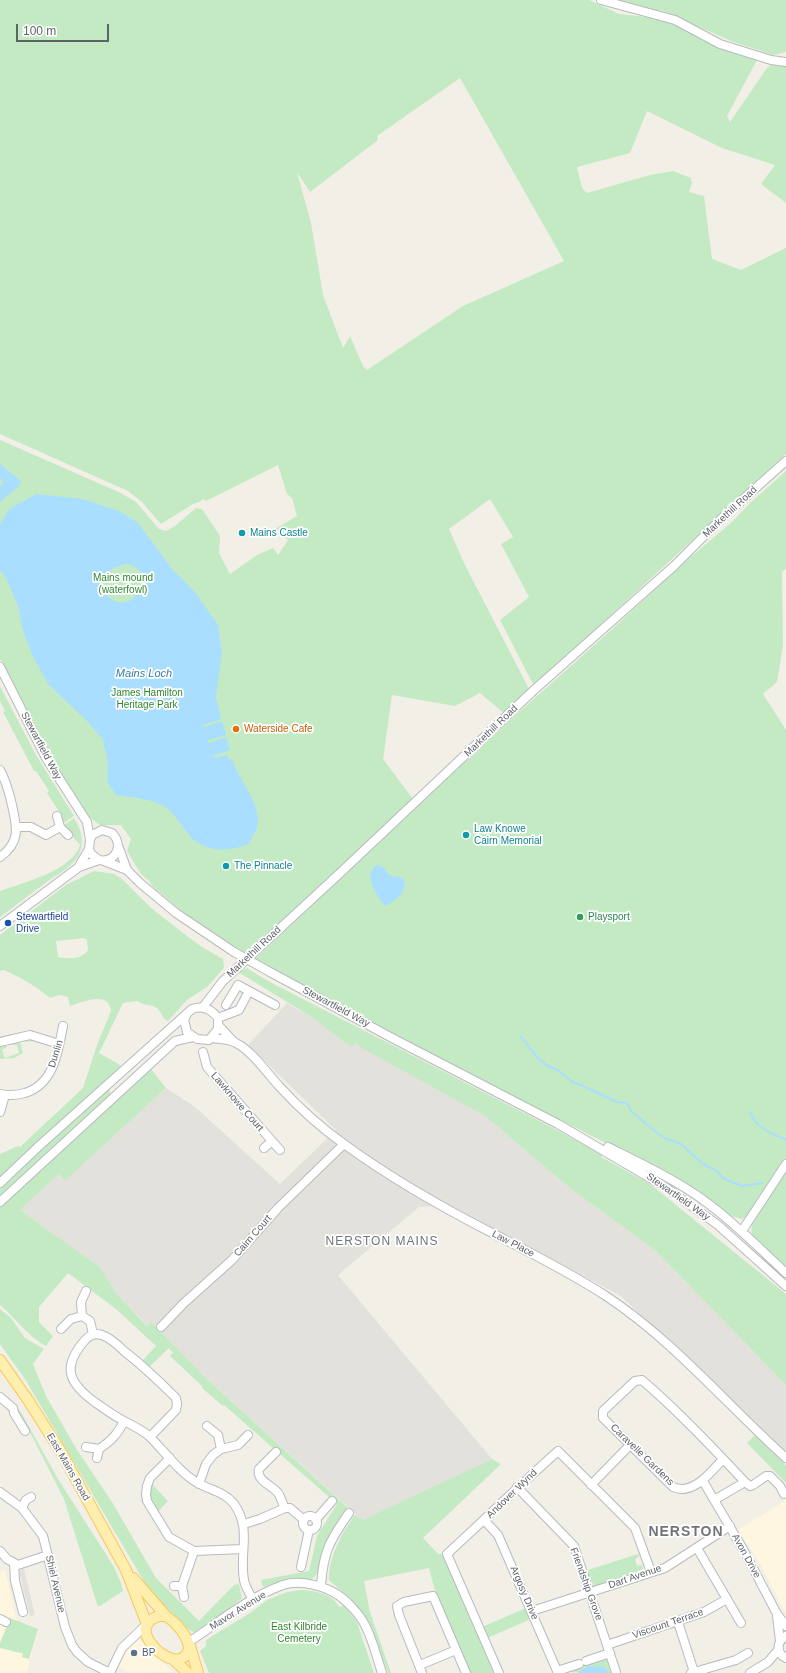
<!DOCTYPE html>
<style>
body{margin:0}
#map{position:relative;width:786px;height:1673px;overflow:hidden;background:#f2efe7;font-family:Arial,sans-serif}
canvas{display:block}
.scale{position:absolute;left:16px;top:24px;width:93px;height:18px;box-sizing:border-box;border:2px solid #5e6369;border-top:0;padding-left:5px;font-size:12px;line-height:14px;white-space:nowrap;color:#5e6369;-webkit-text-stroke:3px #fff;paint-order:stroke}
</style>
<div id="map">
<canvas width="786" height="1673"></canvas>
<div class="scale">100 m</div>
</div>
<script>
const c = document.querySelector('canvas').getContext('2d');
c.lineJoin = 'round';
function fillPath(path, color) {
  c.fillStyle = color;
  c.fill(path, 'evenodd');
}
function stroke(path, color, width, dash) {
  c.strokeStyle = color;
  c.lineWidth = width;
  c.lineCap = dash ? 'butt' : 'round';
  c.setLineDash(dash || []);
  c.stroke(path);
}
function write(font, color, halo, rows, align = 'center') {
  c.font = font + ' Arial,sans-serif';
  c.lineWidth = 3.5;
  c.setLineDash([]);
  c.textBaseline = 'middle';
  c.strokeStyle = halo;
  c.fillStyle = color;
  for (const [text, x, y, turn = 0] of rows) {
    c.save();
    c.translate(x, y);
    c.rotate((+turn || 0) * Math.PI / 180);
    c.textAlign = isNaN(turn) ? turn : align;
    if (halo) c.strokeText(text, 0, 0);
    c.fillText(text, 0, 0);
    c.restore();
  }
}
const commercial = new Path2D(`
 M786,1500V1614L760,1564L738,1530Z
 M5,1570L17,1621L37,1631L27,1673H0V1572Z
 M140,1640L173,1672L129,1673L117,1666L127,1647Z`);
const industrial = new Path2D(`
 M287,1003L485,1116L571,1189L656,1251L786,1385V1456L621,1296L450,1205L419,1207L338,1275L492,1459L363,1521L208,1380L151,1322L148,1326L116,1293L100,1267L20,1210L59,1174L65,1181L166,1088L195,1107L280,1184L336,1130L248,1045Z
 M24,1569L35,1615L30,1616L19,1571Z`);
const green = new Path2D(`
 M0,0H589L619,14L656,18L675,24L702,40L757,60L727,116L730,122L767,68C773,63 779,64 786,66V203L761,184L775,165L722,148L647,111L630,153L577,167L582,188L587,193L650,175L673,171L691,178L692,183L689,192L704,196L712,259L741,270L786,248V454L534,686L500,620L529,597L501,544L513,537L490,499L449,529L464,563L529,689L523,697L505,714L480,693L455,706L392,695L383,759L413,799L290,915L245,953L194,921L152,886L150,882L141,874L127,851L131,839L121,825H100L89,817L49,758L0,659V440L121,493L136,502L159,529L166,531L175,526L196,508L202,509L220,536L219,553L230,574L257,555L273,548L278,555L288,540L275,529L297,516L292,498L287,494L278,465L206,501L204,499L199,502L193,504L161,524L141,501L128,491L0,434ZM460,78L564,261L463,306L367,370L363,366L350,336L343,348L323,295L311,223L297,172L310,192L378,140L377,136Z
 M613,0H786V52L773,55L731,41L663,11L628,7Z
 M786,471V569L782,572L783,645L777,682L763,694L786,730V1269L754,1238C750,1231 751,1227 755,1220L749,1215L742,1219L731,1216L709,1200L664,1172L490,1085L255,959L499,730L609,632L680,566L732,522L751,502Z
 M0,686L36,755L74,816L62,824L60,813L47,793L49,791L36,771H34L3,712L5,711L0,701Z
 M74,818C91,845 79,864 52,878L0,917V891C23,883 73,870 80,845L63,826Z
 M94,871L114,874L122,879L150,907L183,933L202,947L223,959L224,968L207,987L187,1000L168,1021L164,1019C155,999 151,1010 137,1001L123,1003L99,1053L120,1065L122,1068L0,1179V1154L18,1146L20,1147L83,1088L97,1045L111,1011C109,990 82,1002 70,1006L68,997L59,995L50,998C36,986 20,977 4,970L0,971V935L66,885ZM85,938L87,940L88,950C82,960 68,959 58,957L56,941Z
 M247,968L266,980L557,1130L602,1155L601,1157L650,1184L786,1294V1385L656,1251L571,1189L485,1116L362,1048L356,1043L351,1047L310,1016L238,972Z
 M25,1039L38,1040L42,1044L36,1041L20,1042L23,1053L14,1058L0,1059V1045L7,1046V1047L2,1050L5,1058L19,1053L17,1045H10L11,1042Z
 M151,1069L166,1088L65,1181L59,1174L20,1210L100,1267L116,1293L147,1326L151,1322L208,1380L348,1508L339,1520L326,1543L319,1571L316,1575L311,1580L303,1582L285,1580L263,1587L261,1580L309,1571L317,1536L337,1504L224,1405L223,1406L203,1389L202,1386L170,1356L173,1353L169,1348L149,1367L143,1360L156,1346L116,1309L68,1273L39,1307V1322L53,1336L46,1346C26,1335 17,1319 0,1305V1206Z
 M109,1088L111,1096L0,1197V1188Z
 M0,1309L11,1318L25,1338L44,1349L33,1364L46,1396L77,1450L112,1502L156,1578L199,1621L234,1585L239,1584L242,1598L200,1631L193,1632L188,1629L149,1590L25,1379L0,1344Z
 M14,1404L22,1414L58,1479L114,1567L121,1583L123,1591L98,1607L64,1499L33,1438Z
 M755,1435L786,1465V1483L747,1443Z
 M492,1459L501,1464L423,1538L438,1554H443L446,1559L494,1673H470L435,1591L429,1568L364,1581L370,1612L391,1673H388L369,1622L354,1602L329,1580C328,1558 342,1533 355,1515L363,1520Z
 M152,1484L168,1501L157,1513C152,1503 149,1495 152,1484Z
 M638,1554L639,1557L635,1559L637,1566L642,1565L643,1569L591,1588L585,1571Z
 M302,1590C316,1591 333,1594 339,1607L344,1605L357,1622L374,1673H209L200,1651L206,1646V1640L250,1613L267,1600L287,1592Z
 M526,1608L531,1619L487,1638L482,1627Z
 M10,1618L38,1629L29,1659L22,1657L23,1653H20L0,1648V1643Z
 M606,1657L611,1673L564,1672Z`);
const water = new Path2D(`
 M0,464L21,481L19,486L0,502V486L3,483L0,477Z
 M36,494L83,499L119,511L138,523L173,570L195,592L218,625L222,652L216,697L221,719L203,725L204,727L222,721L226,735L208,740L209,743L226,737L230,750L213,756L214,758L227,755L229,760L232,759C238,780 258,798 258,821C258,829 252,837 249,844C231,851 210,853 194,840C184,831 178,818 168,809C154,798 132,798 116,795L107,782L108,764L103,740L88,722L49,685L34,659L23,631L18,606L7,580L0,570V524L9,509ZM127,564C157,568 137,616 111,599C90,584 109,566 127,564Z
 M377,865L385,868C389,879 394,875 403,878C409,891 396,901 385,906C377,897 362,873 377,865Z
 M588,1666L604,1667L609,1673H577Z`);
const stream = new Path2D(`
 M521,1037L538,1058L549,1067L558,1070L571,1081L587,1088L617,1102L627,1103L630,1110L656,1132L665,1138L681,1144L703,1164L717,1171L723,1178L742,1186L763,1183
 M750,1112C755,1126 772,1135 786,1139`);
const minor = new Path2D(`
 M601,0L675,20L720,44L771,60L786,62
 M0,667L46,758L87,822L90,840
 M0,770C6,781 9,792 12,805C17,827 21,842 0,857
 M57,816L60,827L68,835
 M17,827H31L46,835L60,827
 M119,848L127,870L140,883L176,913L234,952
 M104,861L127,870
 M79,866L89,849L90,840L92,835L102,830L112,833C124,845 116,863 99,860L91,854L89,849
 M0,926L79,867L99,860
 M270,972L394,1039L558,1124L662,1185L718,1225L786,1286
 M226,1005L238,985L275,1005
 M203,1007L223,981L339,874L534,690L674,566L721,519L786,461
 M218,1018L239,1010L249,991
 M218,1025L233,1041
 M211,1038C219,1039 229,1039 236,1043C252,1051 267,1073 279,1086C299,1108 320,1127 344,1144C392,1179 443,1208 496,1235C533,1254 571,1273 606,1296C674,1341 726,1404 786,1458
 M0,1042L30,1035L59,1044
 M203,1052L207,1067L272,1141L264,1148
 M0,1094C8,1096 17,1095 25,1093C54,1084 58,1052 63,1026
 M0,1112L5,1095
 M272,1141L280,1150
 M608,1147C642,1164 676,1180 706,1202C735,1223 760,1249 786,1273
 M0,1183L39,1146L192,1009C203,1005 211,1009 218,1018V1029L209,1040L197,1039L187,1032L184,1020L186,1016
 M0,1202L175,1041L193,1037
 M742,1231L786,1164
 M82,1316L90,1321L93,1334
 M161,1327L184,1303L232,1260L278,1208L344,1144
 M61,1329L71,1319L82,1316L81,1302L86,1291
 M0,1397L13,1408L14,1413L25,1431
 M207,1426L218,1435L221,1449
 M150,1437L176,1410L177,1404L176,1398C159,1381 142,1365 124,1351C118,1345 110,1338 102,1335C96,1333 90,1335 86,1339C61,1367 68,1383 96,1403C105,1409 114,1416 124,1421C133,1426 143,1430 150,1437C164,1451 181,1474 198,1483C210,1490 225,1492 234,1504C252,1529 239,1552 244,1580C245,1587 250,1594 253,1600
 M86,1447L99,1449
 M276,1452L259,1469C256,1481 272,1485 278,1493C281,1497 282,1503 285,1508
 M97,1458L99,1449C111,1441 118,1434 124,1421
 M170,1458L150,1478L147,1486L146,1494L147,1501L169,1537L194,1551L243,1549
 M723,1459C711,1472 693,1496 673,1487L603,1418V1411L635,1381L642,1380C678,1411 712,1447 745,1482
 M703,1481L744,1551L777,1614L786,1626
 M199,1484L206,1464L213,1455L221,1449L238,1445L248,1435
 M591,1485L630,1445
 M517,1487L574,1546L616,1672
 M0,1492L22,1508L43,1536L65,1627L72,1645L77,1652L88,1662L110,1673
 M714,1500L745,1482L750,1486L753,1485L766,1476H770L780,1486L784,1494
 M22,1508L26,1500L31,1497
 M303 1523a7 7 0 1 1 14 0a7 7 0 1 1-14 0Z
 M315,1519L319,1516L332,1501
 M484,1520L498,1535L558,1673
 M244,1524L260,1519L285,1508H290L304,1520
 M697,1548L741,1623
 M0,1551L7,1559L18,1565L48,1555
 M14,1563L15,1581L23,1612
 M301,1567L309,1530
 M174,1586H182
 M321,1586C323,1552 330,1540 349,1513
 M184,1597L182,1586L194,1551
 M532,1611L665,1568L730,1526
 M777,1616L780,1641
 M0,1619L6,1622
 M678,1622L694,1672
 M786,1636C776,1642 776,1653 786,1658
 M189,1642C219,1622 249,1597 283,1585C300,1579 326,1586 341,1597C350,1604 361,1616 366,1627C373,1641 377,1658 382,1673
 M607,1645L704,1612L727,1599
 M586,1661L610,1653
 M420,1665L456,1650
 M557,1671L579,1664
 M110,1673L122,1648L145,1626
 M422,1673L399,1615L397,1606L404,1602L433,1596L466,1673
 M499,1673L447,1554C484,1520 520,1485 558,1451L635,1528L651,1572
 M691,1673L736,1660L748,1653
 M750,1673L768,1662L779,1649`);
const major = new Path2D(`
 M0,1360L28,1400L61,1452L126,1570L146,1622
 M133,1578L166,1616
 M159,1616C161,1616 163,1616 165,1616C177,1621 202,1651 180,1659C163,1664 126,1626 159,1616Z
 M190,1646L198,1673
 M174,1660L188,1673`);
const minorBridge = new Path2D(`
 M234,952L270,972`);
const markers = [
 [242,533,4,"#0f9aa8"],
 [236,729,4,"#e8710a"],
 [466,835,4,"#0f9aa8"],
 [226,866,4,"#0f9aa8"],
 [580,917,4,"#2e9e5b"],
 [8,923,4,"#1a4fb4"],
 [134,1653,4,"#5c6f8a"]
];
const streetNames = [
 ["Markethill Road",730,512,-43],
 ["Markethill Road",491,731,-44],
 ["Stewartfield Way",41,746,62],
 ["Markethill Road",254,952,-43],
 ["Stewartfield Way",336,1007,28],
 ["Dunlin",56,1054,-73],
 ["Lawknowe Court",237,1102,49],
 ["Stewartfield Way",678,1197,35],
 ["Cairn Court",253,1236,-49],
 ["Law Place",513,1244,27],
 ["Caravelle Gardens",642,1455,44],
 ["East Mains Road",68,1467,60],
 ["Andover Wynd",512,1494,-44],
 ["Avon Drive",746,1556,61],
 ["Dart Avenue",635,1577,-19],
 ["Shiel Avenue",55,1584,77],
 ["Friendship Grove",586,1584,70],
 ["Argosy Drive",524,1593,67],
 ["Mavor Avenue",238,1611,-32],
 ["Viscount Terrace",668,1624,-19]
];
const cultureNames = [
 ["Mains Castle",250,533],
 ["Law Knowe",474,829],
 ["Cairn Memorial",474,841],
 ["The Pinnacle",234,866]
];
const parkNames = [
 ["Mains mound",123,578],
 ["(waterfowl)",123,590],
 ["James Hamilton",147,693],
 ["Heritage Park",147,705],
 ["East Kilbride",299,1627],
 ["Cemetery",299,1639]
];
const foodNames = [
 ["Waterside Cafe",244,729]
];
const transitNames = [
 ["Stewartfield",16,917],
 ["Drive",16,929]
];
const leisureNames = [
 ["Playsport",588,917]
];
const serviceNames = [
 ["BP",142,1653]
];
const waterNames = [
 ["Mains Loch",144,674]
];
const quarterNames = [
 ["NERSTON MAINS",382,1242]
];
const districtNames = [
 ["NERSTON",686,1532]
];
fillPath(commercial, '#fff6df');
fillPath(industrial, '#e2e1dc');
fillPath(green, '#c4eac3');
fillPath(water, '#aadeff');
stroke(stream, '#aadeff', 2);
stroke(minor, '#b7babf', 10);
stroke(major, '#fbc657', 12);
stroke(minor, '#fff', 8);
stroke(major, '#ffefaf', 10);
stroke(minorBridge, '#b7babf', 10, []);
stroke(minorBridge, '#fff', 8);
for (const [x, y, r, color] of markers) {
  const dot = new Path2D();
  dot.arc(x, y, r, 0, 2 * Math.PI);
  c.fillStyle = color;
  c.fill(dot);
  stroke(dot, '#fff', 1.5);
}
write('10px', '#5e6369', '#fff', streetNames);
write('10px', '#0d838f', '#fff', cultureNames, 'left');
write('10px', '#308630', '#fff', parkNames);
write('10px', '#c56008', '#fff', foodNames, 'left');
write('10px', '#164399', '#fff', transitNames, 'left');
write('10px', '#27864d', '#fff', leisureNames, 'left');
write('10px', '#4e5e75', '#fff', serviceNames, 'left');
write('italic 11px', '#3b7ab0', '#fff', waterNames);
c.letterSpacing = '1px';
write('12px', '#6f757b', '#fff', quarterNames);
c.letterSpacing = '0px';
c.letterSpacing = '1px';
write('bold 14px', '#6f757b', '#fff', districtNames);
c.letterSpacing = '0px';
</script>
